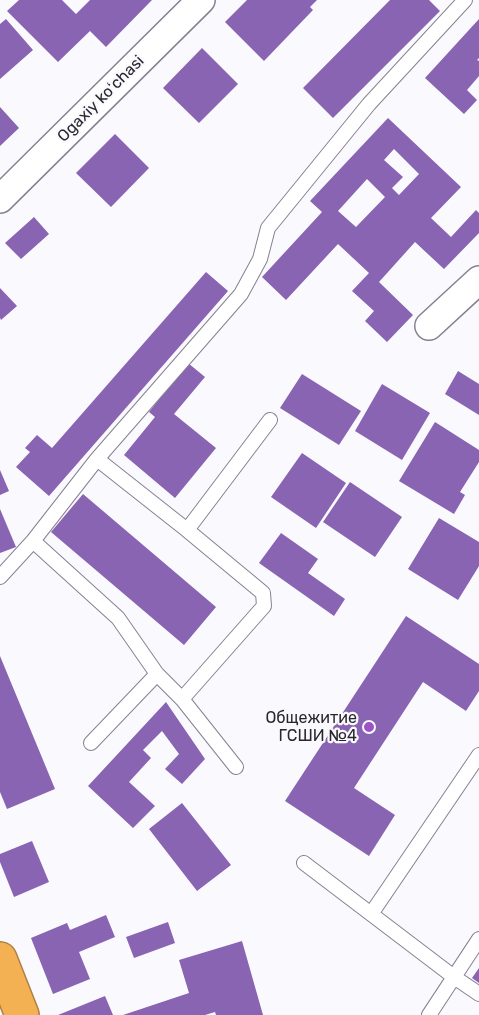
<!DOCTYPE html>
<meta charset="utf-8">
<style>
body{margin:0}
canvas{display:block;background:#faf9fd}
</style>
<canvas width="479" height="1015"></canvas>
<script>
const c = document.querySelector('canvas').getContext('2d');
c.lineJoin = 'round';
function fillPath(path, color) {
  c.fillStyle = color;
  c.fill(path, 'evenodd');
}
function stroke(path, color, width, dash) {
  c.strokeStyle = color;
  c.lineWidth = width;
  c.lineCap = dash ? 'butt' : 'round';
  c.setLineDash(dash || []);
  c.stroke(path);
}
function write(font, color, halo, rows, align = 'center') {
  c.font = font + ' Rubik,sans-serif';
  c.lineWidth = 4.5;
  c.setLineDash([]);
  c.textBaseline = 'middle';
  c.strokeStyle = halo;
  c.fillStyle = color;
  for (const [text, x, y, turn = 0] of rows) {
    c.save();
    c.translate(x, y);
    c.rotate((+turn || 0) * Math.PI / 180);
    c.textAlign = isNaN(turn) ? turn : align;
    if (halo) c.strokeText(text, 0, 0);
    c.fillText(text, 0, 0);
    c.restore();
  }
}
const building = new Path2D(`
 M19,0H62L76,14L90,0H152L106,47L90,31L58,62L7,11Z
 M247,0H317L310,7L313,10L264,61L225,22Z
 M390,0H429L440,11L333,118L303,88Z
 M6,19L33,50L0,79V24Z
 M479,19V58L477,60L479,61V76L467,90L477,100L464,114L425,78Z
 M202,48L238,84L199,123L163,88Z
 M0,107L19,128L0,146Z
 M388,118L461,187L431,218L451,237L476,210L479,213V233L444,269L415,242L379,282L413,315L387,342L365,321L374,311L352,291L369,273L338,244L286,300L262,277L322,212L310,201ZM394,149L419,174L399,195L392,188L403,177L384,160ZM367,179L385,197L356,227L338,211Z
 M115,134L149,168L111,207L76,173Z
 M34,217L49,234L21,259L5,243Z
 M206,272L228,291L49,496L16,467L30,452L25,448L37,435L52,448Z
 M0,288L17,306L1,320L0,318Z
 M188,363L205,377L174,414L216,448L175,498L124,455L155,417L149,412Z
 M458,371L479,384V415L445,394Z
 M302,374L361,411L339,445L280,408Z
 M382,384L430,413L402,460L355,431Z
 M435,422L479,450V462L460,492L465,495L454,514L399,481Z
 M302,453L346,483L316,528L271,497Z
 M0,470L9,491L0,495Z
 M350,482L402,517L375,557L323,522Z
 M83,494L216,607L184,645L51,532Z
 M0,509L16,547L0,553Z
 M439,518L479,542V566L458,600L408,569Z
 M281,533L318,559L308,573L345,599L334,616L259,563Z
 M406,616L479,664V691L466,711L423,682L354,788L395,815L369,856L285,801Z
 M0,656L55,789L7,809L0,792Z
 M166,702L205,759L182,784L165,769L179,754L162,731L143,750L151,758L129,782L155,806L133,828L88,786Z
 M182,803L231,865L197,891L149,829Z
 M32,841L49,882L14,897L0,862V854Z
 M106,915L115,937L79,952L90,979L53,994L31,938L67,923L70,930Z
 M168,922L175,943L134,958L126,937Z
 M242,941L263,1015H216L215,1012L205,1015H123L189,993L179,960Z
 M479,968V983L472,978Z
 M105,996L113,1015H58Z`);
const lane = new Path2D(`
 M97,459L187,530
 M33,541L97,459L241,294L260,259L268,228L369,104L465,0
 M0,577L33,541L118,618L157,674L182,699L236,767
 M182,699L264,606L263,593L187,530L270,420
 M91,743L157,674
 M304,863L454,977L479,994
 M371,914L479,755
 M429,1015L479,939`);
const street = new Path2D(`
 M0,199L201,0
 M429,326L479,280`);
const highway = new Path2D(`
 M0,959L22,1015`);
const markers = [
 [369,727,6,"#9c53c6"]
];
const streetNames = [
 ["Ogaxiy koʻchasi",101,99,-45]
];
const poiNames = [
 ["Общежитие",357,718],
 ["ГСШИ №4",357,736]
];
fillPath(building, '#8864b3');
stroke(lane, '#878092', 16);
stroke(street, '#878092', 30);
stroke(highway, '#ad8046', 36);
stroke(lane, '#fff', 14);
stroke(street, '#fff', 27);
stroke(highway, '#f4b154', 33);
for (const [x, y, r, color] of markers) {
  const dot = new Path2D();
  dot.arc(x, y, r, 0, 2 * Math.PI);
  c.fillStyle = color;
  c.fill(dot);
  stroke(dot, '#faf9fd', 2);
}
write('16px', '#29262d', '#faf9fd', streetNames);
write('16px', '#29262d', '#faf9fd', poiNames, 'right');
</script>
